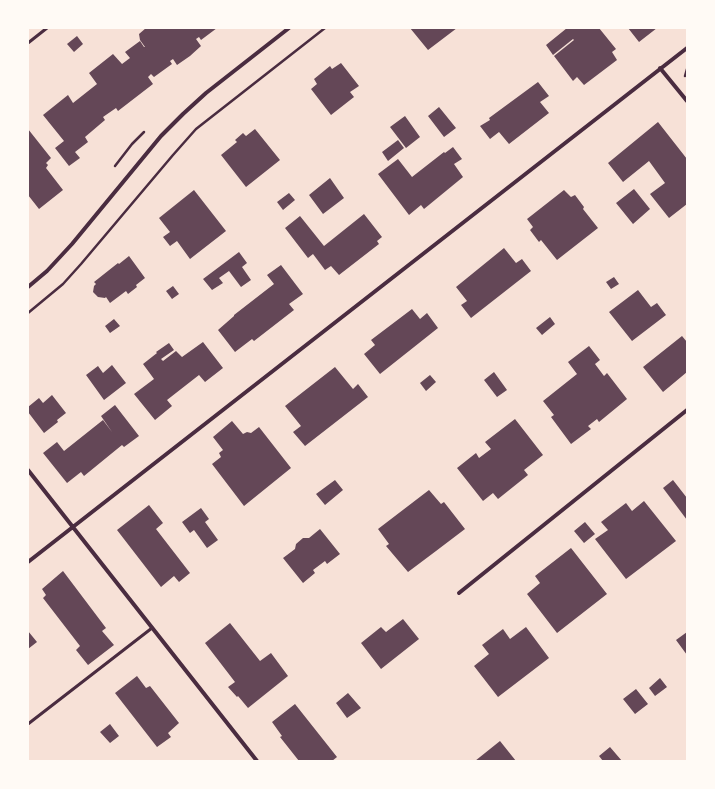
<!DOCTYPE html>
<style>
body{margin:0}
#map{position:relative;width:715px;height:789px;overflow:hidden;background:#f7e1d7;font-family:Quicksand,sans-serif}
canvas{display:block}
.frame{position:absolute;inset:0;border:29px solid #fffaf5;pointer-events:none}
</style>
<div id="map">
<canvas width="715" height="789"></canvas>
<div class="frame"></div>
</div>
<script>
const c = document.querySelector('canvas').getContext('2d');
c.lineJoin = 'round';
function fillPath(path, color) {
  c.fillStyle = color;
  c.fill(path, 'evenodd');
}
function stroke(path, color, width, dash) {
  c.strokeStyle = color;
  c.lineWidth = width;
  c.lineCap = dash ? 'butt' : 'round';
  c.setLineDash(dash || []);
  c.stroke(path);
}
const building = new Path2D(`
 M146,28H217L201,40L199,37L196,39L201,46L190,56L177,65L173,59L170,61L172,64L154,77L151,74L148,77L153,84L118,111L116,108L103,117L105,120L85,137L88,142L75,152L80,158L69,166L55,148L64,141L43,115L68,95L73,103L97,84L89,73L113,54L122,64L130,58L125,52L140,41L144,47H145L140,40L139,34Z
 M410,28H457L428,50Z
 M567,28H599L616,49L612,52L617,60L584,85L577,77L573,81L554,56L574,40L573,39L553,55L546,45Z
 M628,28H657L639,42Z
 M77,36L83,44L74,52L67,44Z
 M341,63L359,86L350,92L354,97L331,115L311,89L317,84L314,79L330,66L332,69Z
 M538,82L549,96L540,102L549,113L509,144L499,132L490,139L480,126L490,120L489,118Z
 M439,107L456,128L444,137L428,116Z
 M405,116L420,137L406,148L390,127Z
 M658,122L687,159V204L669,218L650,194L665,183L649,161L623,182L608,163Z
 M28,129L51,158L46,163L48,165L46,168L63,190L39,209L28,195Z
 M255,129L280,160L246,187L221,155L237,142L235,140L243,133L246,136Z
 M398,140L404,148L388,161L382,152Z
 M453,147L462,159L454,164L463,177L424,209L421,205L409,215L378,174L398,159L412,177L444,152L445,153Z
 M330,178L344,198L323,214L309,195Z
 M634,189L650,209L633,224L616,203Z
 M194,190L226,231L190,259L177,241L170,246L163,237L170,232L159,218Z
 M564,190L571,197L575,195L584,207L583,209L598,228L557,260L541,240L539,242L530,230L533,227L527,219Z
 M289,193L295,200L283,210L277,202Z
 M364,214L382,237L377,241L379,244L339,275L331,266L325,270L313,254L308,258L285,228L300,216L324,246Z
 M504,248L516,263L522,259L531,271L471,318L461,305L467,301L456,287Z
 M239,252L247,263L242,267L251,280L241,287L229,271L219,278L223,283L212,290L203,279Z
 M129,256L145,278L136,285L137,287L128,294L126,291L110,303L106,297L105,298L98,297L93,292L94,286L96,284L94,282L118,263L119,264Z
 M281,265L303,294L289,304L294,310L254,341L252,339L235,352L218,330L234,316V315L274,284L267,275Z
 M614,277L619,284L611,289L606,282Z
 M173,286L179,294L172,299L166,291Z
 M638,290L651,307L657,303L666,315L632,341L609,312Z
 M412,309L420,319L427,313L438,328L380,374L364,354L375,345L371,340Z
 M550,317L555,324L542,335L536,328Z
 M114,319L120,326L110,333L105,326Z
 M682,336L687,342V372L663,392L643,367Z
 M203,342L223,368L205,382L199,375L167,400L172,406L155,420L134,394L154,379L143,364L157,353L156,352L169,343L174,350L161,359L163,361L176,351L182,357Z
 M589,346L600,360L595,364L604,376L607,373L627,399L599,422L597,419L588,426L591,429L571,444L551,417L554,415L543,401L577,374L568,362Z
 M112,365L126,383L104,400L86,375L98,366L103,373Z
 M335,367L353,389L358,384L368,397L305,446L293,432L301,426L285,406Z
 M494,372L507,390L497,397L484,380Z
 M430,375L436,382L426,391L420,383Z
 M52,395L66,413L57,420L58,422L44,433L28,412V407L39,398L43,403Z
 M115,405L139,436L124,447L122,445L84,476L81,472L67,483L43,453L57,442L64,451L103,420L112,432L101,416Z
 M515,419L543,455L524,470L528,475L498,499L493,493L483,501L457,468L476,453L479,458L491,449L485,442Z
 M232,421L243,434L247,432L251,433L259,427L291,468L244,506L212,464L221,457L219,453L223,450L213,437Z
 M335,480L343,490L325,505L316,494Z
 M673,480L687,498V520L663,488Z
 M429,490L441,504L444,502L465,529L436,551L408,572L386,546L389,544L378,529Z
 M644,501L676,541L626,579L595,539L608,530L601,522L626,503L632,511Z
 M149,505L163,523L156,529L190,573L179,582L174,576L161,587L117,530Z
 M201,508L209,519L205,522L218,540L207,548L194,530L190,533L182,522Z
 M585,522L595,534L584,543L574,531Z
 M320,529L340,554L327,564L325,561L313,570L315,573L303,583L283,558L295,549L296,544L303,538H309Z
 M571,548L607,594L557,633L527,594L540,583L535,576Z
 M63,571L106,628L102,631L114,645L88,665L76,650L80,646L43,598L46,595L42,589Z
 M403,619L419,639L381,669L361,643L381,627L386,632Z
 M230,623L260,661L271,653L288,676L248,708L238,696L237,697L228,687L235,682L205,643Z
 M526,627L549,658L498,697L474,666L489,654L482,645L503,629L510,639Z
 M28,631L37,642L28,649Z
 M687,632V655L676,640Z
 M137,676L146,688L150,686L179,723L168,733L171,737L157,747L115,693Z
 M660,678L667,687L655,696L649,688Z
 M636,689L648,704L635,714L623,699Z
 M348,693L361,708L347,718L336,703Z
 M295,704L337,757L332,761H299L280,737L282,736L272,722Z
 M110,724L119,736L110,743L100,732Z
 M500,741L516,761H475Z
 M610,747L622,761H603L599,756Z`);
const path = new Path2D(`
 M685,76L687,69
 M115,166L132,144L144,132
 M28,313L63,284L81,264L173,155L196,129L325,28`);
const service = new Path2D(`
 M28,43L47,28
 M28,724L152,628`);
const minor = new Path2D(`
 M660,68L687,101
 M28,287L47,271L72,244L161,136L183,114L206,93L289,28
 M28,470L257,761
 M28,562L687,48
 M459,593L687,410`);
fillPath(building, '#644757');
stroke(path, '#4a2c40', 2.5);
stroke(service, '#4a2c40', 3);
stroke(minor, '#4a2c40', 4);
</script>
